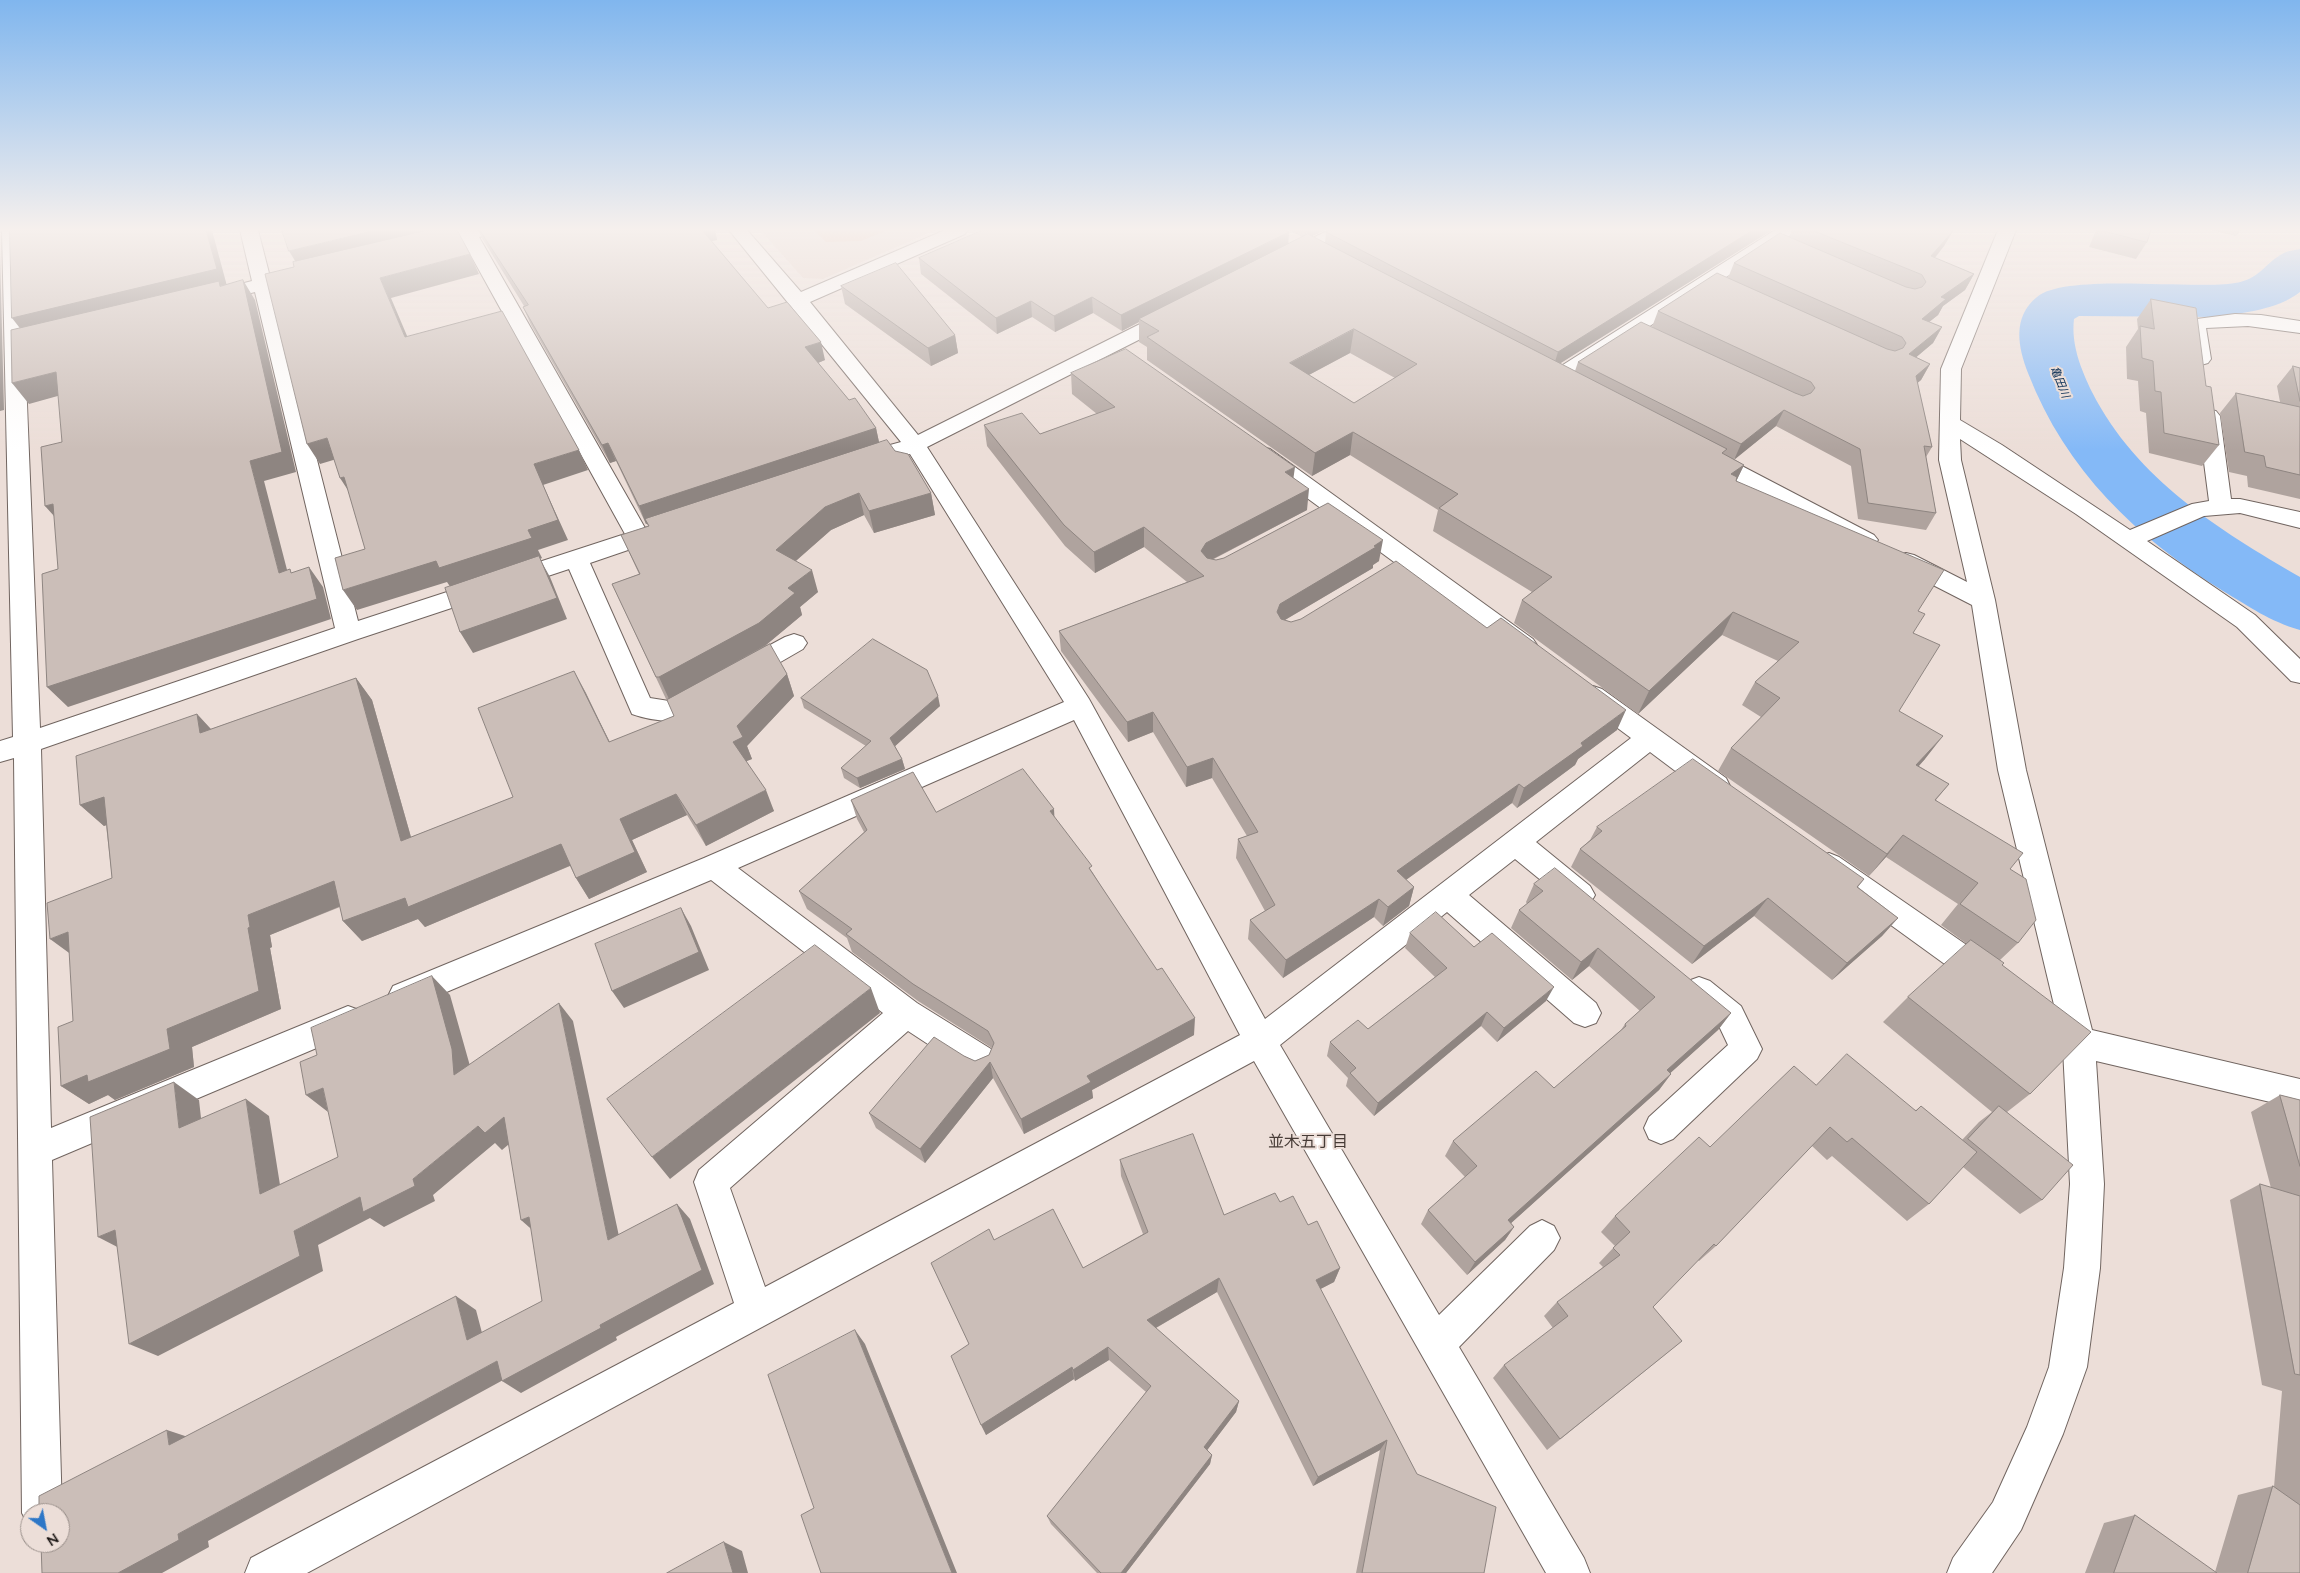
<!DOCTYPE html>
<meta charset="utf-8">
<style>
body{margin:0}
#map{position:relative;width:2300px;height:1573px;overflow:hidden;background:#ecded8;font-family:Lato,sans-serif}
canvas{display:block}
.north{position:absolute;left:20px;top:1503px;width:50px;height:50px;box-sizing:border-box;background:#ecded8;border:1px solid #988e89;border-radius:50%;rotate:147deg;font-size:14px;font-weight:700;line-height:20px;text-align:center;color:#1a1513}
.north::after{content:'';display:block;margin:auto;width:18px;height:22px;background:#2d77c7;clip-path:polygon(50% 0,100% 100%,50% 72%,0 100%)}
</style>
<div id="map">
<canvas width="2300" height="1573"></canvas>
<div class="north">N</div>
</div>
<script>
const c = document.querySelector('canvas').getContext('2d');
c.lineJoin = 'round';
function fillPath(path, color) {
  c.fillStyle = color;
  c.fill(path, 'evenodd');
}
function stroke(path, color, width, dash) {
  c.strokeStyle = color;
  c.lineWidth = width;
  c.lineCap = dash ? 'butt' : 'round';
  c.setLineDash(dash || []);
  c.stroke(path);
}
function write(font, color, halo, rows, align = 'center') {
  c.font = font + ' Lato,"Noto Sans JP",sans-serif';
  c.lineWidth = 4;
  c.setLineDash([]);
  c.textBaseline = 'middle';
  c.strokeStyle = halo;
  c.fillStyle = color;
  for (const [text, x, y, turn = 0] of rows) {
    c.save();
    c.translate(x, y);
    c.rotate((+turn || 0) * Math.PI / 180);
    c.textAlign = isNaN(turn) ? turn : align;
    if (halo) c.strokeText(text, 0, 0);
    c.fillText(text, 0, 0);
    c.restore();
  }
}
const built = new Path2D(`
 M760,230H936L823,279L803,278Z`);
const green = new Path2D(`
 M814,230H888L861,241L826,242Z`);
const river = new Path2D(`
 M2300,249V292C2277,310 2243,313 2214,317L2079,316L2074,319C2071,345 2081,369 2092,392C2137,480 2218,529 2300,577V630C2269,621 2250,607 2223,591C2136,537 2066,471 2028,373C2018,347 2012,317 2037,297C2065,273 2191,290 2235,283C2260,279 2264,264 2282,254C2287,251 2295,250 2300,249Z`);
const minor = new Path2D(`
 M2,230H20L40,728L335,628L255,292L212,303L205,301L202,297L205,293L252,281L240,230H258L270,277L303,268L310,270L312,274L310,278L273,287L358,621L625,534L463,241L423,250L417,249L414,245L417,241L458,231L457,230H496L493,234L479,237L645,528L661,523L669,526L673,531L669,536L590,563L650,698L669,701L705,682L714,685L718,692C712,702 683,720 671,721C659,721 643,718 632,714L569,569L358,639L41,749L51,1128L348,1006L359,1010L364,1020L359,1030L52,1160L62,1513L60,1518V1513H30V1528L22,1513L14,758L0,762V741L13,737Z
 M729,230H747L801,292L945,230H968L965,234L810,302L918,435L1166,311L1173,309L1180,311L1183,315L1180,319L927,447L1089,699L1265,1019L1631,738L1584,703L1580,696L1584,689L1593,686L1602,689L1726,778L1730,786L1726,794L1716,797L1706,794L1650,752L1536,842L1590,886L1595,895L1590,904L1580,907L1570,904L1515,859L1469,895L1596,1003L1601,1013L1596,1023L1585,1027L1574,1023L1447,912L1280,1045L1439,1315L1530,1226L1542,1220L1554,1226L1560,1238L1554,1250L1459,1347L1584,1558L1590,1573H1546L1254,1061L307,1573H245L251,1558L734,1303L694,1182L699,1170L883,1013L711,880L404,1010L393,1006L388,996L393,986L704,858L1064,702L910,454L898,457L890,455L887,450L890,445L901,442ZM1074,720L1240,1035L765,1287L730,1188L908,1031L969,1071L980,1075L991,1071L996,1060L991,1049L917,1003L738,868Z
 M1329,230H1351L1348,234L1294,261L1288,263L1282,261L1279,257L1282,253Z
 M1775,230H1796L1793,234L1561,383L1554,385L1547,383L1544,379L1547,375Z
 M1998,230H2016L1961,369L1960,420L2002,445L2130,530L2192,504L2209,501L2198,416L2202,411L2209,410L2216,411L2220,416L2231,499H2240L2300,512V528L2240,513L2204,516L2147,541L2255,615L2300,659V683L2291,681L2237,627L2076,514L1960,439L1961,460L1995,600L2026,770L2092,1030L2300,1079V1109L2096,1061L2104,1184L2100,1268L2087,1367L2063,1434L2021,1530L1992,1573H1947L1953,1558L1993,1502L2027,1427L2049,1367L2064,1268L2070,1184L2063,1049L2038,1031L2033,1021L2038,1011L2049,1007L2055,1009L1998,770L1972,605L1898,567L1894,561L1898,555L1906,553L1914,555L1967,582L1939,460L1941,369Z
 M2235,314L2261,315L2300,321V333L2248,326L2206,328L2211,359L2208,363L2201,365L2194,363L2191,359L2186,324L2189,320Z
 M1262,447L1270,449L1533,639L1537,645L1533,651L1524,654L1515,651L1254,459L1251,454L1254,449Z
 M1707,450L1715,452L1874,535L1878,540L1874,545L1866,548L1858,545L1699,462L1696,457L1699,452Z
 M794,634L803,637L807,643L803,649L751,679L742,681L733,679L729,672L733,665L785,637Z
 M1829,853L1839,857L1997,966L2001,976L1997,986L1986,990L1975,986L1819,873L1815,865L1819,857Z
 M1699,977L1710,981L1741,1006L1762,1049L1757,1059L1673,1139L1661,1144L1649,1139L1644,1128L1649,1117L1728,1045L1719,1026L1688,1001L1683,991L1688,981Z`);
const wall = new Path2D(`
 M478,230H715L717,240L712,241L768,308L825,360L818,363L849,400L876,428L879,442L895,451L931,493L935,515L874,533L864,515L831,530L796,561L818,592L800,607L802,615L766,645L787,674L794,696L747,746L752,759L746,761L774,811L706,846L687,815L632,840L647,872L589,899L576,878L570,866L425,927L418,919L362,941L343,921L340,907L270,935L272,947L270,948L281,1009L192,1047L194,1067L115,1100L108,1095L89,1104L61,1086L73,1021L112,878L106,825L104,826L80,805L197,714L211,729L356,678L372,700L411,837L513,797L574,671L610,742L674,716L668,699H666L612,584L639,574L621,535L648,526L647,524H646L616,461L610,463L531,325L523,307L524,306L482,238Z
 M1288,230H1325L1312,236L1325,243L1326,232L1331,230H1772L1560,363L1575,371L1578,362L1694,347L1652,327L1658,311L1728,278L1734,263L1789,237L1792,230H1949L1953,231L1944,246L1935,258L1974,274L1965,290L1943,306L1938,315L1929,322L1942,327L1933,343L1916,357L1930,364L1921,380L1917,383L1932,447L1926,457L1936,513L1926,530L1858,519L1851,466L1776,426L1734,459L1744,465L1736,481L1918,611L1899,711L1925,759L1919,766L1949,784L1936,800L2010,869L2018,943L2000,960L2002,965L2030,1094L2007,1112L2042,1200L2020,1214L1963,1167L1929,1204L1907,1221L1832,1156L1827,1160L1812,1146L1716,1246L1699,1261L1698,1260L1653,1307L1682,1341L1547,1450L1493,1378L1504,1365L1553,1328L1544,1316L1557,1302L1603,1267L1599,1263L1615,1246L1601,1232L1615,1216L1710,1147L1816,1085L1916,1110L1921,1106L1962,1140L1979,1122L1992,1112L1883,1022L1908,997L1967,944L1941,925L1958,904L1886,857L1869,876L1718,771L1731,748L1761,717L1742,705L1755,682L1778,661L1722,635L1638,714L1514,623L1522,600L1532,592L1433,531L1438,510L1350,455L1312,476L1147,360V347L1139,342V322L1122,331L1093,313L1055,332L1032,317L997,334L921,274L919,258L1288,244L1303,237ZM1350,353L1395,378L1354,403L1309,375Z
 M2096,230H2151L2147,242L2136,259L2089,247Z
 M2210,230H2241L2236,236Z
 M841,286L955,335L958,353L931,366L845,304Z
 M2151,299L2206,386L2219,445L2202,466L2149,453L2146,413L2140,411L2138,381L2127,379L2126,347L2138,329L2137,319Z
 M2293,366L2300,368V499L2248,487L2247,476L2229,472L2220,413L2236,393L2280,402L2277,386Z
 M1071,373L1294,478L1307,510L1212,560H1216L1379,561L1373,565V568L1285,620L1617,730L1578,759L1575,765L1517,808L1512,803L1406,880L1414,887L1409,906L1383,926L1374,917L1283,978L1248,939L1250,920L1265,911L1236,858L1238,839L1247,836L1212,778L1186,787L1153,732L1128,742L1061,651L1059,631L1187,582L1144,547L1095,573L1065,546L987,446L984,425L1040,434L1097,414L1072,394Z
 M801,698L940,706L895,746L902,759L905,769L860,788L844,778L841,768L866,746L804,708Z
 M851,800L936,812L1054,817L1093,873L1194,1035L1092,1090L1093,1098L1024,1134L993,1078L925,1163L876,1128L869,1113L964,1056L975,1061L989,1055L992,1048L918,1001L852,952L847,938L807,909L799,891L864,832L857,819Z
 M1597,827L1864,879L1858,887L1898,918L1882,936L1832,980L1754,916L1692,964L1571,867L1580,849L1590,840Z
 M1534,884L1731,1013L1718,1030L1670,1073L1671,1074L1659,1090L1511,1223L1514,1227L1505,1240L1467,1275L1421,1224L1428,1210L1465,1177L1445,1156L1453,1141L1554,1088L1621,1030L1625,1024L1640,1011L1589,966L1572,980L1511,928L1519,910L1527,904L1526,902Z
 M1410,933L1474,947L1546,1001L1497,1042L1481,1026L1374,1116L1346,1086L1348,1078L1327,1056L1330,1042L1368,1029L1435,977L1405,948Z
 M2280,1095L2300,1100V1573H2085L2104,1523L2135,1515L2215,1572L2238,1495L2273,1486L2274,1487L2282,1391L2262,1385L2230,1200L2260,1184L2271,1188L2251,1112Z
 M1120,1160L1224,1215L1280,1202L1308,1225L1340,1268L1334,1282L1320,1289L1417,1474L1484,1573H1356L1380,1450L1313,1486L1217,1292L1156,1328L1239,1401L1236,1412L1207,1450L1212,1455L1210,1464L1126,1573H1097L1051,1524L1047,1516L1146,1392L1109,1360L1075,1381L1074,1379L986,1435L969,1344L931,1263L1083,1268L1143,1234L1121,1176Z`);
const shadedWall = new Path2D(`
 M206,230H212L227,286L26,336L12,318Z
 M377,230H456L300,269L289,251Z
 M700,230H715L717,240L704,243Z
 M1307,230H1325L1306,239Z
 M1753,230H1772L1553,368L1558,352Z
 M1953,231L1944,246L1923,272L1931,256Z
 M1289,232L1288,248L1139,319V322L1122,331L1121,315Z
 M0,251L4,410L0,411Z
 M470,254L479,274L391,298L416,357L405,337L380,278Z
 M1974,274L1965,290L1943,306L1938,315L1913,335L1922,319L1941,297Z
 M243,280L255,300L296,472L264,481L293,593L279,573L250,461Z
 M1092,297L1093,313L1055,332L1054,316Z
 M1031,301L1032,317L997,334L996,318Z
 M1942,327L1933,343L1900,371L1909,354Z
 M1354,329L1350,353L1288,386L1290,363Z
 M955,335L958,353L931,366L928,348Z
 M821,342L825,360L810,366L805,347Z
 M1930,364L1921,380L1907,392L1916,376Z
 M56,372L72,392L29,404L12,383Z
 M1784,410L1776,426L1734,460L1741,444Z
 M876,428L880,447L646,524L639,506Z
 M1353,432L1350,455L1312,476L1315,453Z
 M327,438L340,458L320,464L307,444Z
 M608,443L616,461L610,463L602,445Z
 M579,450L588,470L543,485L568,540L538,550L542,558L540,559L550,577L567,619L473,653L460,632L451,588L447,582L357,610L343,590L528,530L534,464Z
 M1744,465L1733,488L1731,474Z
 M1295,467L1292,488L1285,472Z
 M344,477L353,498L340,478Z
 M1309,489L1307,510L1205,563L1201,551L1206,543Z
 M859,493L864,515L831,530L783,572L776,550L825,507Z
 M931,493L935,515L874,533L869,511Z
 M53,504L63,526L45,506Z
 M1144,527V547L1095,573L1094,552Z
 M1383,540L1379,561L1373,565V568L1278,624L1277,612L1280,604Z
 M309,567L323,587L331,619L68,707L47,687Z
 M812,570L818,592L800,607L802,615L766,645L669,699L659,677L788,588Z
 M1733,612L1722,635L1638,714L1649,691Z
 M574,671L586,693L620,764L609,742Z
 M787,674L794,696L747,746L752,759L742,763L733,742L737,726Z
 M356,678L372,700L418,862L401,841Z
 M938,696L940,706L893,748L890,738Z
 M1626,710L1617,730L1578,759L1575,765L1517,808L1524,788L1581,743Z
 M1153,712V732L1128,742L1127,722Z
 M197,714L217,736L200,733Z
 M1943,736L1925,759L1899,787L1916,765Z
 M1213,758L1212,778L1186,787L1187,767Z
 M902,759L905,769L860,788L857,778Z
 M1519,784L1512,803L1392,890L1397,871Z
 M766,790L774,811L706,846L696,825Z
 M676,794L687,815L632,840L647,872L589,899L576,878L620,819Z
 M104,797L127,818L104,826L80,805Z
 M1054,809L1055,828L1050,811Z
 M1903,835L1886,857L1869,876L1887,854Z
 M561,844L574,864L425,927L418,919L362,941L343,921L405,898Z
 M334,881L353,901L270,935L272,947L270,948L281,1009L192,1047L194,1067L115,1100L108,1095L89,1104L61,1086L167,1029L248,928V915Z
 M1414,887L1409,906L1383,926L1388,907Z
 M1768,898L1754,916L1692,964L1704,946Z
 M1379,899L1374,917L1283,978L1286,960Z
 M681,908L691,926L709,970L624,1008L612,991Z
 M1898,918L1882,936L1832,980L1847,963Z
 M68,932L76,958L50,939Z
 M1598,948L1589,966L1572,980L1581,962Z
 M432,976L450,995L470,1066L454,1075Z
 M1554,987L1546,1001L1497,1042L1504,1028Z
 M871,988L880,1013L670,1179L652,1157Z
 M559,1003L573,1021L623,1255L608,1240Z
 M1487,1012L1481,1026L1374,1116L1378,1103Z
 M1731,1013L1718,1030L1655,1087L1667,1070Z
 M1195,1018L1194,1035L1092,1090L1093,1098L1024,1134L1021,1119L1087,1076Z
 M990,1062L993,1078L925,1163L920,1149Z
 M1671,1074L1659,1090L1499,1234L1508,1220Z
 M174,1082L199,1100L204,1145L179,1128Z
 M323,1088L328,1112L306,1095Z
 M246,1099L269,1116L284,1210L260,1194Z
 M504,1117L521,1134L502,1150L495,1143L433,1195L435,1201L384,1227L370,1218L318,1245L323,1271L158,1356L129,1344L294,1231L360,1197L413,1179L478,1126Z
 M677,1204L690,1219L714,1284L616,1337L617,1340L521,1393L502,1381L600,1325Z
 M529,1217L538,1235L521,1220Z
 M1514,1227L1505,1240L1467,1275L1475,1262Z
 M115,1230L127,1252L98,1237Z
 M1340,1268L1334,1282L1311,1294L1316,1280Z
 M1219,1278L1217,1292L1147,1333V1320Z
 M456,1296L476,1310L487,1352L467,1340Z
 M855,1330L865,1344L957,1573H952Z
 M1108,1347L1109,1360L1075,1381L1073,1370Z
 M497,1361L516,1373L208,1541L209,1547L162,1573H118L178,1534Z
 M1072,1367L1074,1379L986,1435L981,1425Z
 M1239,1401L1236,1412L1202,1457L1204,1447Z
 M167,1430L197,1440L169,1445Z
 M1387,1440L1380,1450L1313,1486L1318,1477Z
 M1212,1455L1210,1464L1126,1573H1121Z
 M724,1542L742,1551L748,1573H733Z`);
const building = new Path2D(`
 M10,230H206L217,269L12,318Z
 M282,230H377L289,251Z
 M428,230H457L470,254L380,278L405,337L502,311L579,450L534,464L558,520L528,530L532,538L439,568L436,561L343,590L335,558L365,549L344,477L340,478L327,438L307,444L265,274L294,267L293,262Z
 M480,230H702L768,308L787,302L821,342L805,347L849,400L855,398L876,428L639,506L608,443L602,445L523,307L528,305Z
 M983,230H1285L1289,232L1121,315L1092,297L1054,316L1031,301L996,318L919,258Z
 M1331,230H1753L1558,352L1326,232Z
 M1812,230H1949L1953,231L1931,256L1974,274L1941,297L1946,299L1922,319L1942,327L1909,354L1930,364L1916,376L1932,447L1924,446L1936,513L1868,503L1860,449L1784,410L1741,444L1578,362L1641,322L1795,393L1803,396L1811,393L1815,388L1811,382L1658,311L1717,273L1887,349L1895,351L1903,348L1906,343L1902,337L1734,263L1780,233L1906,287L1915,289L1922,287L1926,282L1922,275Z
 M2100,230H2151L2147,242Z
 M1308,234L1727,449L1722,453L1744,465L1731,474L1737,477L1736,481L1944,570L1918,611L1925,614L1913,633L1940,645L1899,711L1943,736L1916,765L1949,784L1935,800L2023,853L2010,869L2026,879L2036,920L2018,943L1960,904L1978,883L1903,835L1887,854L1731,748L1780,698L1755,682L1799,642L1733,612L1649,691L1522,600L1552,577L1439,508L1458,494L1353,432L1315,453L1147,337L1159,331L1139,319ZM1354,329L1417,364L1354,403L1290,363Z
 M896,263L955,335L928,348L841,286Z
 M243,280L282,452L250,461L279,573L290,569L291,573L309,567L317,599L47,687L42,574L58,569L53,504L45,506L41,447L62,442L56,372L12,383L11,330L219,281L220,286Z
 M2151,299L2196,308L2206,386L2211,387L2219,445L2164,433L2161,392L2155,391L2153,361L2142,358L2140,326L2154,329Z
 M1126,349L1295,467L1285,472L1309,489L1206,543L1201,551L1207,558L1216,560L1224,558L1328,503L1383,540L1374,546L1376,547L1280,604L1277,612L1281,619L1291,622L1301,619L1396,561L1487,628L1501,618L1626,710L1581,743L1583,746L1524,788L1519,784L1397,871L1414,887L1388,907L1379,899L1286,960L1250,920L1275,905L1238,839L1258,832L1213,758L1187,767L1153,712L1127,722L1059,631L1204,576L1144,527L1094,552L1064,525L984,425L1022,413L1040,434L1115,407L1071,373Z
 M2293,366L2300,368V401Z
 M2236,393L2300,407V475L2266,467L2264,456L2245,452Z
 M887,440L895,451L908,454L931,493L869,511L859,493L825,507L776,550L812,570L788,588L795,593L759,623L659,677H656L612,584L640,574L621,535L649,526L645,519Z
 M539,556L557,598L460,632L445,588Z
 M873,639L927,670L938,696L890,738L902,759L857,778L841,768L871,741L801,698Z
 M770,644L787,674L737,726L743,737L733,742L766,790L696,825L676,794L620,819L635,852L576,878L561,844L408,907L405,898L343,921L334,881L248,915L250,927L248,928L259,991L167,1029L170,1049L88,1082L87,1075L61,1086L58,1027L73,1021L68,932L50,939L47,903L112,878L104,797L80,805L76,756L197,714L200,733L356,678L401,841L513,797L478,708L574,671L609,742L674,716L667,700Z
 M1693,759L1864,879L1857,887L1898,918L1847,963L1768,898L1704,946L1580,849L1602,831L1597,827Z
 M1023,769L1054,809L1050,811L1092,866L1089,868L1157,970L1162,968L1195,1018L1087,1076L1091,1082L1021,1119L990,1062L920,1149L869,1113L934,1037L964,1056L975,1061L989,1055L994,1043L988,1031L913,984L846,934L852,929L799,891L867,830L851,800L913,772L936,812Z
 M1555,868L1731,1013L1667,1070L1671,1074L1508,1220L1514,1227L1475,1262L1428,1210L1477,1166L1453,1141L1536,1071L1554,1088L1626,1026L1625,1024L1655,997L1598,948L1581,962L1519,910L1543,891L1534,884Z
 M681,908L699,952L612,991L595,944Z
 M1436,912L1474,947L1492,933L1554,987L1504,1028L1487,1012L1378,1103L1350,1073L1356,1068L1330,1042L1358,1020L1368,1029L1447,968L1410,933Z
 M1971,940L2004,963L2002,965L2091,1032L2030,1094L1908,997Z
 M815,945L871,988L652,1157L607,1099Z
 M432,976L452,1049L454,1075L559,1003L608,1240L677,1204L702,1270L600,1325L601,1328L502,1381L497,1361L178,1534L179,1540L118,1573H42L41,1543H60V1513H39V1496L167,1430L169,1445L456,1296L467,1340L542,1301L529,1217L521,1220L504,1117L485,1133L478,1126L413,1179L415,1186L363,1212L360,1197L294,1231L300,1256L129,1344L115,1230L98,1237L90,1117L174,1082L179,1128L246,1099L260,1194L338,1157L323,1088L306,1095L300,1062L317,1055L311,1028Z
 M1847,1054L1916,1111L1921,1106L1977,1152L1929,1204L1852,1138L1847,1142L1830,1127L1716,1246L1714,1244L1653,1307L1682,1341L1560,1439L1504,1365L1568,1316L1557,1302L1620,1255L1613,1248L1630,1232L1615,1216L1699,1137L1710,1147L1794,1066L1816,1085Z
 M2280,1095L2300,1100V1166Z
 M1999,1106L2073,1165L2042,1200L1968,1139Z
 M1193,1134L1224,1215L1275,1193L1280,1202L1293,1196L1308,1225L1317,1221L1340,1268L1316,1280L1417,1474L1496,1507L1484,1573H1362L1387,1440L1318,1477L1219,1278L1147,1320L1239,1401L1204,1447L1212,1455L1121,1573H1101L1047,1516L1151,1386L1108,1347L1073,1370L1072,1367L981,1425L951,1356L969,1344L931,1263L989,1229L994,1240L1053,1209L1083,1268L1148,1232L1120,1160Z
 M2260,1184L2300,1196V1375L2295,1374Z
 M855,1330L952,1573H821L801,1515L814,1508L768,1375Z
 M2273,1486L2300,1505V1573H2248Z
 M2135,1515L2217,1573H2114Z
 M724,1542L733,1573H667Z`);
const farWaternames = [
 ["亀田川",2060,382,68]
];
const nearNeighbourhoodnames = [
 ["並木五丁目",1308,1142]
];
fillPath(built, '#e5d0c6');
fillPath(green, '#e5a88b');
fillPath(river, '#84b9f7');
stroke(minor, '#716560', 2);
fillPath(minor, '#fff');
fillPath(wall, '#afa39e');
fillPath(shadedWall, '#8e8581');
fillPath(building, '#cbbeb8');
stroke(building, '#8e8581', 1);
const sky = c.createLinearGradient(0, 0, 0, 450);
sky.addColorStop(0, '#80b6ee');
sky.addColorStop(0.51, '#f6f0ed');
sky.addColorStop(1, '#f6f0ed00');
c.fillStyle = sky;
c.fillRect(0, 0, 2300, 450);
write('italic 11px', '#082d54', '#ecded8', farWaternames);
write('16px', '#473c37', '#ecded8', nearNeighbourhoodnames);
</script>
